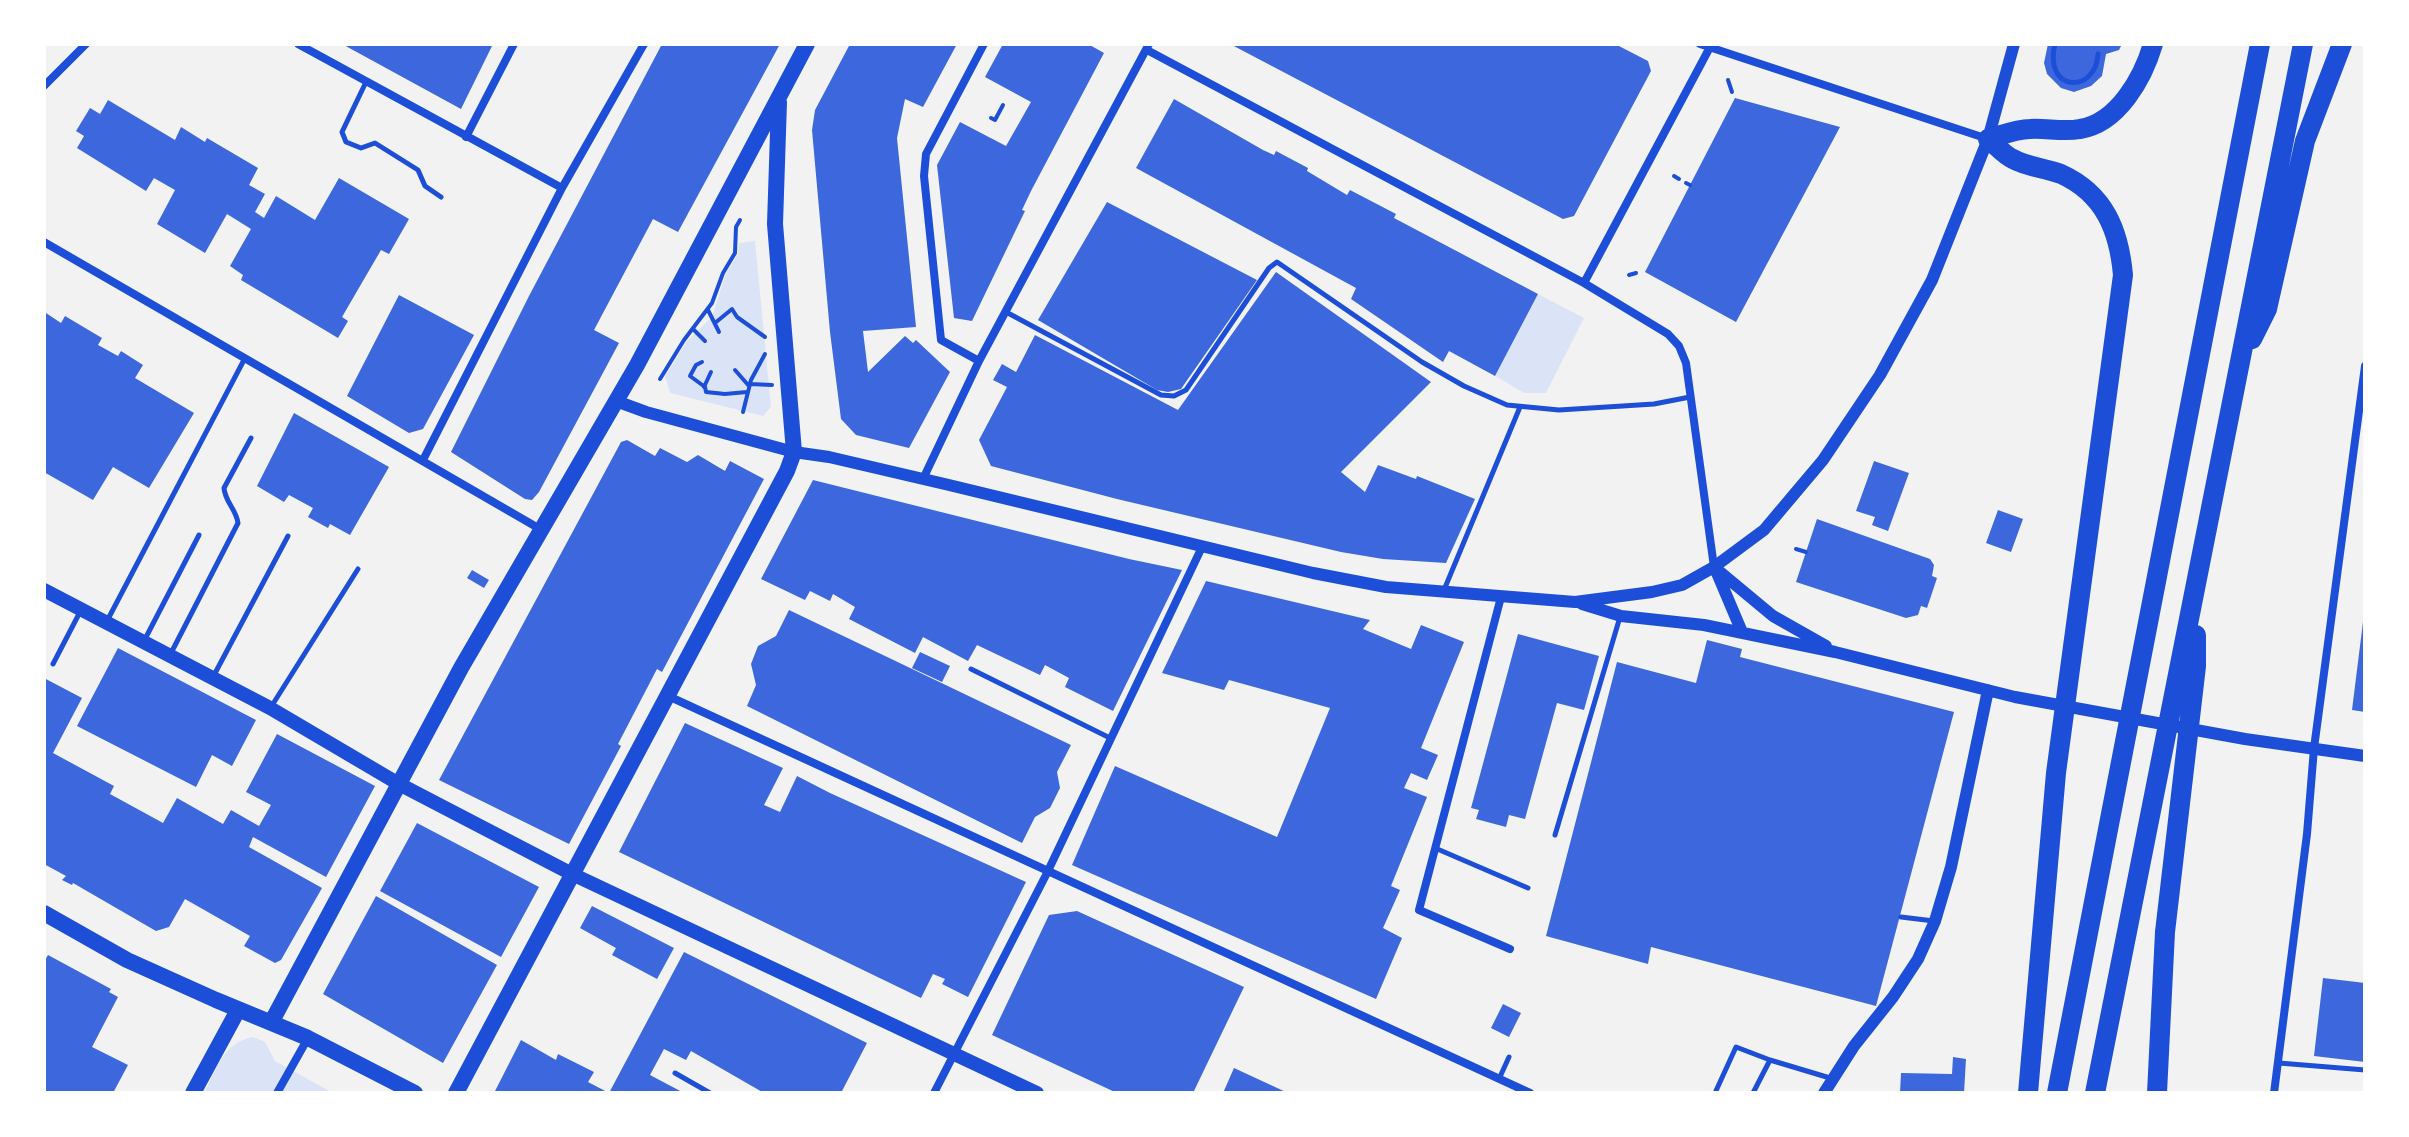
<!DOCTYPE html>
<style>
body{margin:0}
#map{position:relative;width:2409px;height:1137px;overflow:hidden;background:#f2f2f2;font-family:"Work Sans",sans-serif}
canvas{display:block}
.frame{position:absolute;inset:0;border:46px solid #fff;pointer-events:none}
</style>
<div id="map">
<canvas width="2409" height="1137"></canvas>
<div class="frame"></div>
</div>
<script>
const c = document.querySelector('canvas').getContext('2d');
c.lineJoin = 'round';
function fillPath(path, color) {
  c.fillStyle = color;
  c.fill(path, 'evenodd');
}
function stroke(path, color, width, dash) {
  c.strokeStyle = color;
  c.lineWidth = width;
  c.lineCap = dash ? 'butt' : 'round';
  c.setLineDash(dash || []);
  c.stroke(path);
}
const green = new Path2D(`
 M755,241L771,407L763,416L670,393L665,376L687,341L712,317L726,273L738,254L739,243Z
 M1538,294L1584,318L1546,393H1524L1495,376Z
 M253,1037L265,1042L275,1061L333,1093H204C217,1068 223,1043 253,1037Z`);
const building = new Path2D(`
 M342,44H493L461,109Z
 M662,44H780L678,232L653,219L594,330L619,343L539,492L532,500L525,499L451,452L529,296Z
 M850,44H957L923,107L905,99L897,138L916,327L863,331L868,372L905,336L913,343L916,340L950,372L909,448L856,435L841,419L830,332L812,130L815,110Z
 M1003,44H1088L1104,53L1031,191L1022,210L1025,211L972,321L954,318L937,165L960,122L1006,146L1031,102L985,77Z
 M1230,44H1615L1648,61L1651,71L1574,216L1563,219Z
 M2048,44H2122L2119,50L2106,54L2102,76L2091,86L2074,92L2061,88L2047,74L2044,63Z
 M1735,98L1840,127L1736,322L1645,272Z
 M1174,99L1263,150L1274,155L1276,151L1308,168L1307,171L1347,195L1350,190L1396,214L1394,218L1538,294L1495,376L1449,351L1443,362L1351,299L1356,288L1136,168Z
 M108,100L175,140L181,127L205,142L207,138L258,168L249,185L265,194L255,212L264,218L276,196L315,220L339,178L409,219L389,254L381,250L342,317L348,321L338,338L241,280L243,275L230,266L251,229L227,214L205,253L157,224L175,190L154,178L146,191L77,148L84,136L76,131L90,108L100,114Z
 M1107,202L1257,280L1181,389L1168,392L1157,390L1038,320Z
 M1276,272L1431,382L1341,472L1365,492L1378,465L1416,479L1417,476L1475,499L1446,563L1383,559L1341,552L1117,499L991,466L979,440L1007,387L993,380L1002,364L1016,372L1035,335L1178,410Z
 M399,295L474,335L423,429L409,433L347,396Z
 M46,313L61,323L65,316L102,338L98,345L118,356L121,351L143,365L135,378L194,413L149,488L113,467L93,500L44,472Z
 M294,413L389,467L350,535L330,524L328,528L308,517L313,508L289,495L284,502L257,486Z
 M627,440L655,456L660,448L687,462L698,455L725,471L730,461L764,479L662,672L657,669L618,744L621,746L569,844L439,780L621,442Z
 M1874,461L1909,473L1888,531L1872,525L1875,517L1856,511Z
 M813,480L1129,559L1182,570L1113,711L1065,687L1069,678L1045,665L1040,675L977,645L968,661L923,637L915,653L849,619L855,607L833,594L830,601L810,591L805,600L761,579Z
 M1998,510L2023,519L2011,552L1986,543Z
 M1817,519L1930,559L1934,565L1932,576L1937,578L1927,608L1921,606L1918,615L1906,618L1796,582Z
 M472,570L489,580L484,588L467,578Z
 M1206,581L1370,620L1363,629L1411,649L1421,625L1464,642L1421,748L1438,755L1427,780L1411,773L1404,788L1427,797L1391,886L1400,890L1383,928L1402,938L1376,999L1072,865L1115,766L1277,837L1330,708L1229,680L1224,690L1162,673Z
 M789,610L1071,745L1057,772L1060,788L1050,808L1035,817L1022,843L747,706L756,685L751,664L758,646L776,636Z
 M2363,622H2365V712L2352,710Z
 M1518,634L1599,656L1584,710L1557,703L1525,819L1509,815L1506,827L1476,819L1479,810L1471,808Z
 M1707,640L1742,649L1740,657L1954,712L1876,1006L1651,947L1648,964L1546,936L1617,662L1696,683Z
 M118,648L256,720L232,766L212,755L196,787L77,726Z
 M920,652L950,666L942,682L912,668Z
 M44,678L82,698L53,753L114,786L110,794L163,823L177,798L223,824L231,810L259,826L271,805L246,792L277,734L375,786L326,877L253,837L249,847L322,888L281,960L275,963L244,946L250,936L185,899L169,927L156,931L73,883L72,885L62,880L66,876L44,864Z
 M685,723L783,768L764,805L780,812L797,776L830,793L1026,882L968,997L942,984L945,979L933,974L921,998L619,852Z
 M417,823L539,887L501,957L380,891Z
 M376,896L497,965L443,1063L323,994Z
 M592,906L674,948L657,979L612,955L616,948L580,928Z
 M1077,911L1244,987L1193,1093H1117L992,1035L1049,915Z
 M684,952L867,1043L841,1093H764L691,1051L686,1060L664,1049L650,1075L684,1093H494L521,1040L556,1060L558,1054L594,1072L588,1082L609,1093Z
 M48,955L111,989L109,992L118,997L92,1047L128,1065L113,1093H44V962Z
 M2323,978L2365,983V1062L2314,1056Z
 M1503,1004L1521,1013L1509,1037L1491,1028Z
 M1953,1057L1966,1059L1964,1093H1900L1901,1073L1952,1074Z
 M1234,1068L1288,1093H1223Z`);
const path = new Path2D(`
 M1728,80L1732,92
 M991,118L995,120L1003,105
 M1674,176L1679,179
 M1686,183L1690,185
 M1629,275L1636,273
 M708,310L719,332
 M715,323L732,309L737,317L765,337
 M693,329L705,341
 M702,362L696,365L690,376L705,387L706,392L725,394L747,392
 M735,370L749,386
 M660,379L684,340L712,303L723,273L735,253L736,227L740,220
 M750,384L772,385
 M704,387L711,372
 M743,412L751,380L765,354
 M1796,549L1806,552`);
const service = new Path2D(`
 M2055,44C2043,93 2096,94 2098,54
 M366,82L342,132L346,142L361,148L375,143L418,170L425,186L441,197
 M1006,312L1161,395L1174,396L1186,390L1269,268L1277,262L1422,362L1464,386L1507,405L1559,410L1654,404L1690,397
 M1444,590L1520,407
 M107,621L245,358
 M144,641L199,535
 M170,655L238,523C236,509 225,502 224,488L251,438
 M53,664L81,610
 M971,669L1110,738
 M213,677L288,536
 M271,707L358,569
 M1555,835L1620,617
 M1435,848L1528,888
 M1901,917L1934,921
 M1770,1060L1830,1078
 M2279,1063L2365,1070
 M675,1073L710,1093
 M1499,1079L1509,1057
 M1715,1093L1736,1047L1770,1060L1753,1093`);
const minor = new Path2D(`
 M298,44L562,188
 M1700,44L1988,139
 M1147,50L1584,283L1668,334L1679,346L1686,363L1714,567
 M44,86L86,44
 M466,137L514,44
 M44,242L540,529
 M1584,283L1709,49
 M979,361L941,340L924,176L926,154L984,44
 M423,460L562,188L644,44
 M923,479L979,361L1149,44
 M1501,597L1419,910L1510,949
 M666,695L1530,1093
 M277,1093L308,1038
 M934,1093L1047,873L1202,547
 M2274,1093L2307,834L2314,748L2365,366`);
const tertiary = new Path2D(`
 M616,401L646,412L794,452L829,457L949,485L1313,573L1386,587L1575,602L1652,592L1682,585L1714,567L1764,530L1823,460L1880,375L1932,280L1988,139L2014,44
 M1714,567L1773,616L1826,646
 M1717,573L1742,632
 M1582,604L1621,616L1704,625L1835,652L2015,697L2245,739L2365,756
 M1824,1093L1854,1046L1893,997L1918,959L1935,921L1951,867L1988,690`);
const secondary = new Path2D(`
 M44,590L270,708L399,784L572,874L1037,1093`);
const primary = new Path2D(`
 M44,913L127,960L216,1000L308,1038L415,1093
 M272,1021L461,668L637,365L807,44
 M193,1093L238,1010
 M456,1093L787,471L794,452L775,224L779,102`);
const motorway = new Path2D(`
 M1988,139C1996,145 2004,155 2013,159C2027,167 2046,168 2061,174C2105,194 2119,231 2123,275L2056,773L2028,1093
 M1988,139C2002,135 2017,129 2030,129C2046,128 2064,132 2080,129C2118,123 2143,78 2153,44
 M2252,339L2267,309L2305,141L2342,44
 M2057,1093L2260,44
 M2095,1093L2303,44
 M2157,1093L2165,932L2196,666V635`);
fillPath(green, '#dbe4f7');
fillPath(building, '#3d67dc');
stroke(path, '#1d4ed8', 4);
stroke(service, '#1d4ed8', 5);
stroke(minor, '#1d4ed8', 8);
stroke(tertiary, '#1d4ed8', 12);
stroke(secondary, '#1d4ed8', 14);
stroke(primary, '#1d4ed8', 16);
stroke(motorway, '#1d4ed8', 20);
</script>
